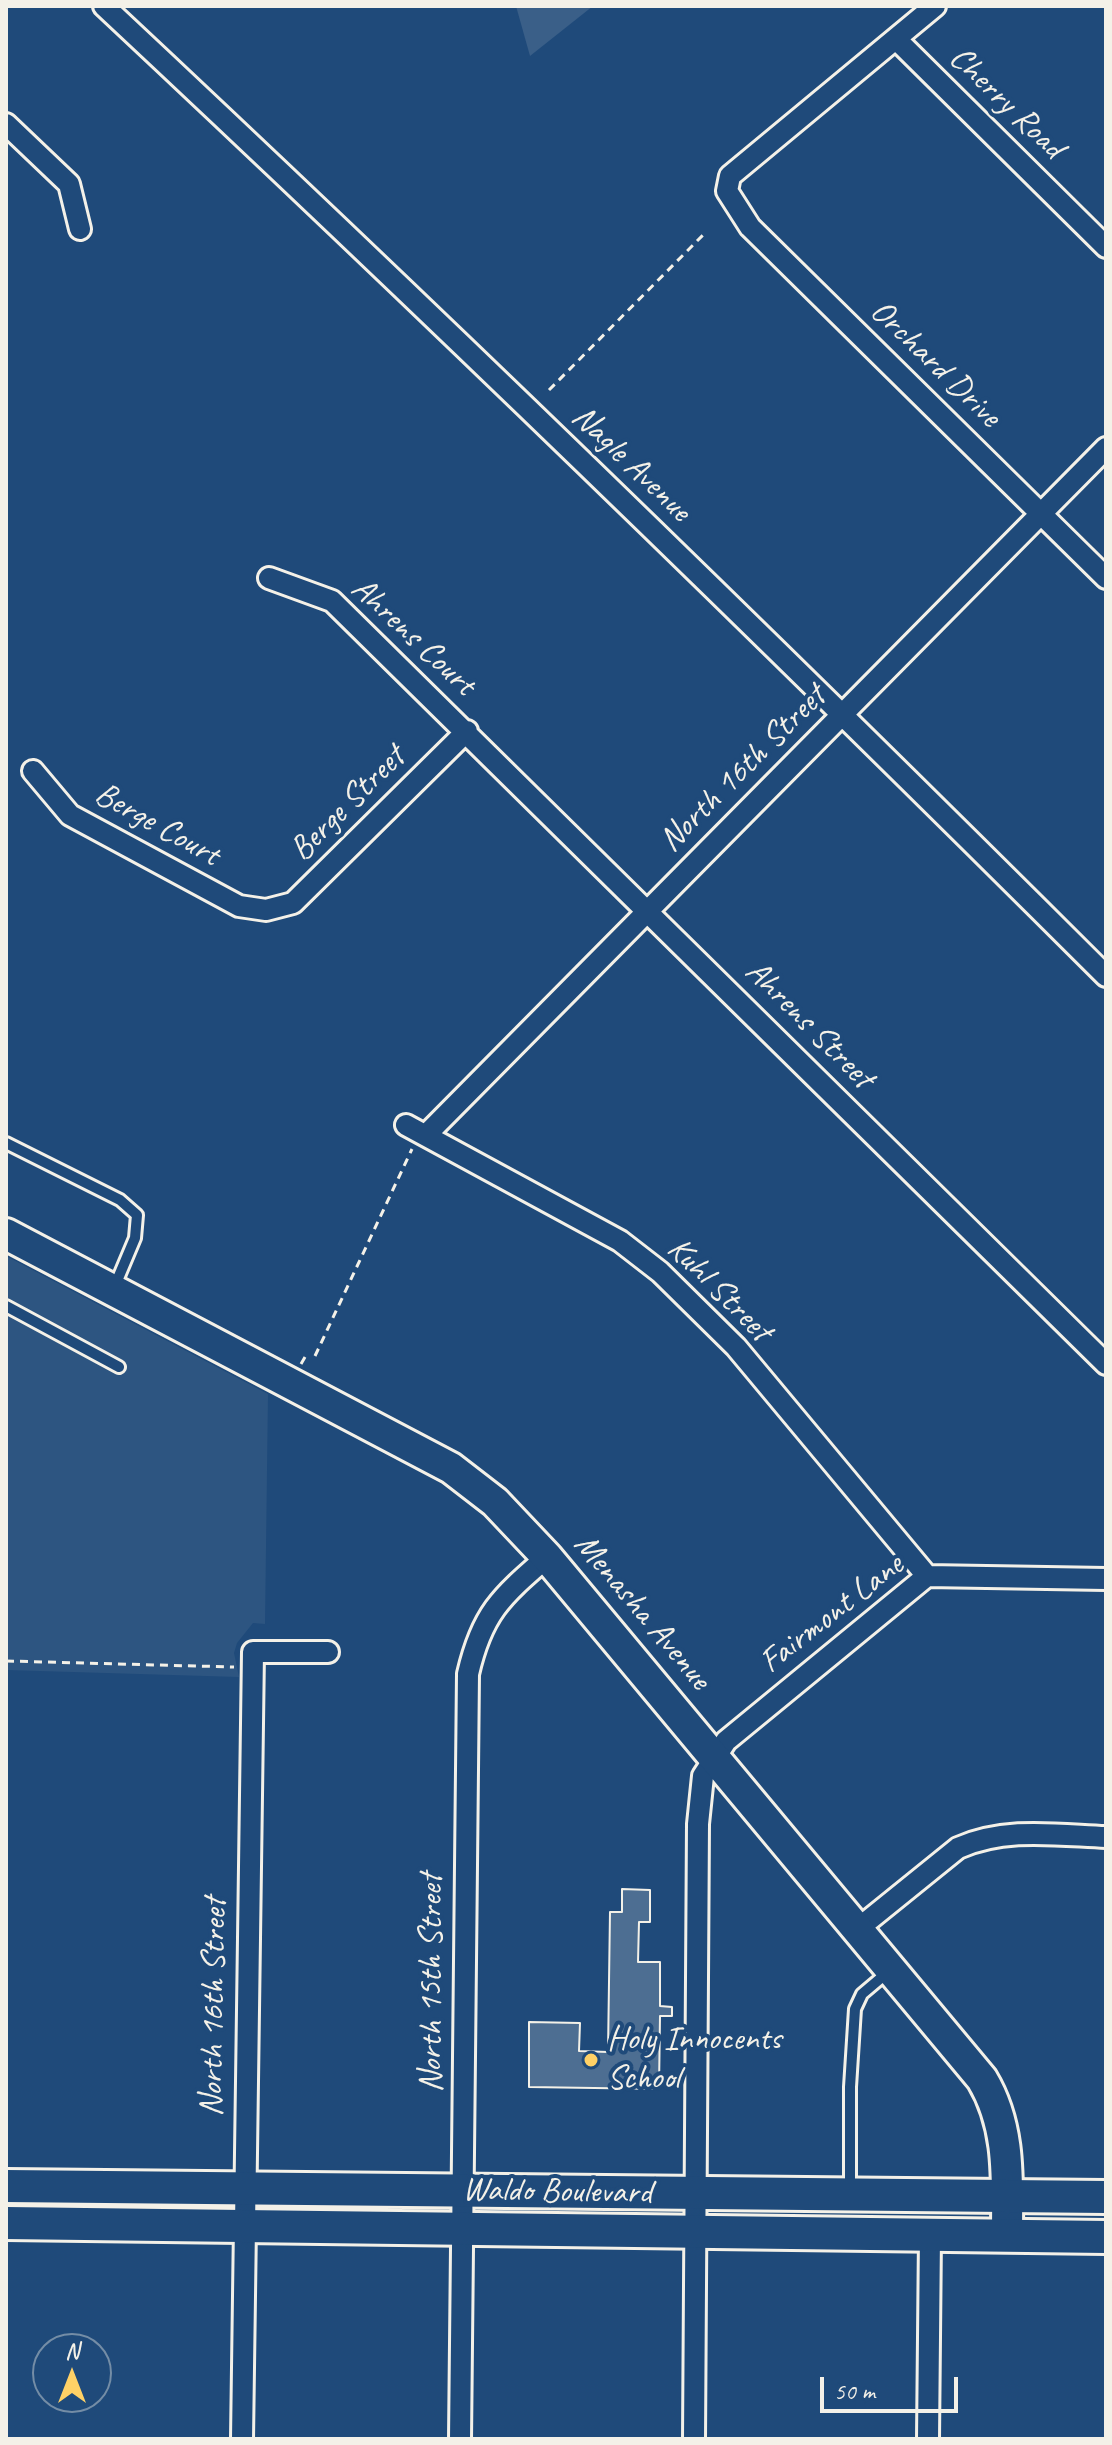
<!DOCTYPE html>
<style>
body{margin:0}
#map{position:relative;width:1112px;height:2445px;overflow:hidden;background:#1f4a7a;font-family:Caveat,sans-serif}
canvas{display:block}
.frame{position:absolute;inset:0;border:8px solid #f4f1e8;pointer-events:none}
.north{position:absolute;left:32px;top:2333px;width:80px;height:80px;box-sizing:border-box;background:#1f4a7a;border:2px solid #748da6;border-radius:50%;rotate:0deg;font-size:22px;font-weight:700;line-height:32px;text-align:center;color:#f4f1e8}
.north::after{content:'';display:block;margin:auto;width:28px;height:36px;background:#ffd166;clip-path:polygon(50% 0,100% 100%,50% 72%,0 100%)}
.scale{position:absolute;left:820px;top:2377px;width:138px;height:36px;box-sizing:border-box;border:4px solid #f4f1e8;border-top:0;padding-left:10px;font-size:24px;line-height:28px;white-space:nowrap;color:#f4f1e8;-webkit-text-stroke:6px #1f4a7a;paint-order:stroke}
</style>
<div id="map">
<canvas width="1112" height="2445"></canvas>
<div class="frame"></div>
<div class="north">N</div>
<div class="scale">50 m</div>
</div>
<script>
const c = document.querySelector('canvas').getContext('2d');
c.lineJoin = 'round';
function fillPath(path, color) {
  c.fillStyle = color;
  c.fill(path, 'evenodd');
}
function stroke(path, color, width, dash) {
  c.strokeStyle = color;
  c.lineWidth = width;
  c.lineCap = dash ? 'butt' : 'round';
  c.setLineDash(dash || []);
  c.stroke(path);
}
function write(font, color, halo, rows, align = 'center') {
  c.font = font + ' Caveat,sans-serif';
  c.lineWidth = 8;
  c.setLineDash([]);
  c.textBaseline = 'middle';
  c.strokeStyle = halo;
  c.fillStyle = color;
  for (const [text, x, y, turn = 0] of rows) {
    c.save();
    c.translate(x, y);
    c.rotate((+turn || 0) * Math.PI / 180);
    c.textAlign = isNaN(turn) ? turn : align;
    if (halo) c.strokeText(text, 0, 0);
    c.fillText(text, 0, 0);
    c.restore();
  }
}
const built = new Path2D(`
 M6,1256L268,1394L265,1624L253,1623L237,1643L234,1653L239,1677L6,1670Z`);
const green = new Path2D(`
 M516,6H593L530,56Z`);
const building = new Path2D(`
 M622,1889L650,1890V1922H639L638,1962H660V2006L672,2007V2016H660L659,2089L529,2087V2022L580,2023L579,2051L608,2052L610,1912H622Z`);
const path = new Path2D(`
 M549,390L704,234
 M315,1356L412,1149
 M301,1364L308,1352
 M6,1661L234,1667`);
const lane = new Path2D(`
 M6,1143L120,1200L137,1215L135,1238L114,1288
 M6,1306L119,1367
 M850,2190V2087L855,2009L862,1994L888,1972`);
const street = new Path2D(`
 M104,6C443,323 777,648 1106,976
 M935,6L730,176L727,191L750,227L1106,578
 M896,39L1106,247
 M6,124L69,184L80,229
 M269,578L332,601L1106,1364
 M33,771L70,815L239,906L266,910L293,903L467,731
 M406,1125L620,1241L660,1272L736,1347L927,1576
 M426,1135L1106,448
 M859,1928L958,1848C1005,1827 1056,1835 1106,1837
 M242,2439L253,1652H328
 M460,2439L468,1674C482,1613 501,1597 547,1557
 M694,2439L698,1824L703,1776L726,1741L927,1576L1106,1579
 M928,2439L930,2235`);
const secondary = new Path2D(`
 M6,1234L451,1468L495,1502L547,1557L982,2079C1011,2127 1007,2181 1007,2235`);
const primary = new Path2D(`
 M6,2186L1106,2197
 M6,2223L1106,2237`);
const markers = [
 [591,2060,8,"#ffd166"]
];
const streetNames = [
 ["Cherry Road",1006,103,44],
 ["Orchard Drive",935,364,44],
 ["Nagle Avenue",631,464,44],
 ["Ahrens Court",413,637,43],
 ["North 16th Street",743,769,-45],
 ["Berge Street",348,804,-45],
 ["Berge Court",157,825,29],
 ["Ahrens Street",809,1025,45],
 ["Kuhl Street",719,1290,45],
 ["Menasha Avenue",642,1612,50],
 ["Fairmont Lane",832,1614,-38],
 ["North 15th Street",432,1983,-90],
 ["North 16th Street",214,2007,-89],
 ["Waldo Boulevard",557,2192,1]
];
const poiNames = [
 ["Holy Innocents",607,2040],
 ["School",607,2079]
];
fillPath(built, '#2d5581');
fillPath(green, '#3a5f88');
fillPath(building, '#4d6e92');
stroke(building, '#f4f1e8', 2);
stroke(lane, '#f4f1e8', 16);
stroke(street, '#f4f1e8', 26);
stroke(secondary, '#f4f1e8', 36);
stroke(primary, '#f4f1e8', 38);
stroke(path, '#f4f1e8', 3, [8, 6]);
stroke(lane, '#1f4a7a', 10);
stroke(street, '#1f4a7a', 20);
stroke(secondary, '#1f4a7a', 30);
stroke(primary, '#1f4a7a', 32);
for (const [x, y, r, color] of markers) {
  const dot = new Path2D();
  dot.arc(x, y, r, 0, 2 * Math.PI);
  c.fillStyle = color;
  c.fill(dot);
  stroke(dot, '#1f4a7a', 3);
}
write('34px', '#f4f1e8', '#1f4a7a', streetNames);
write('34px', '#f4f1e8', '#1f4a7a', poiNames, 'left');
</script>
